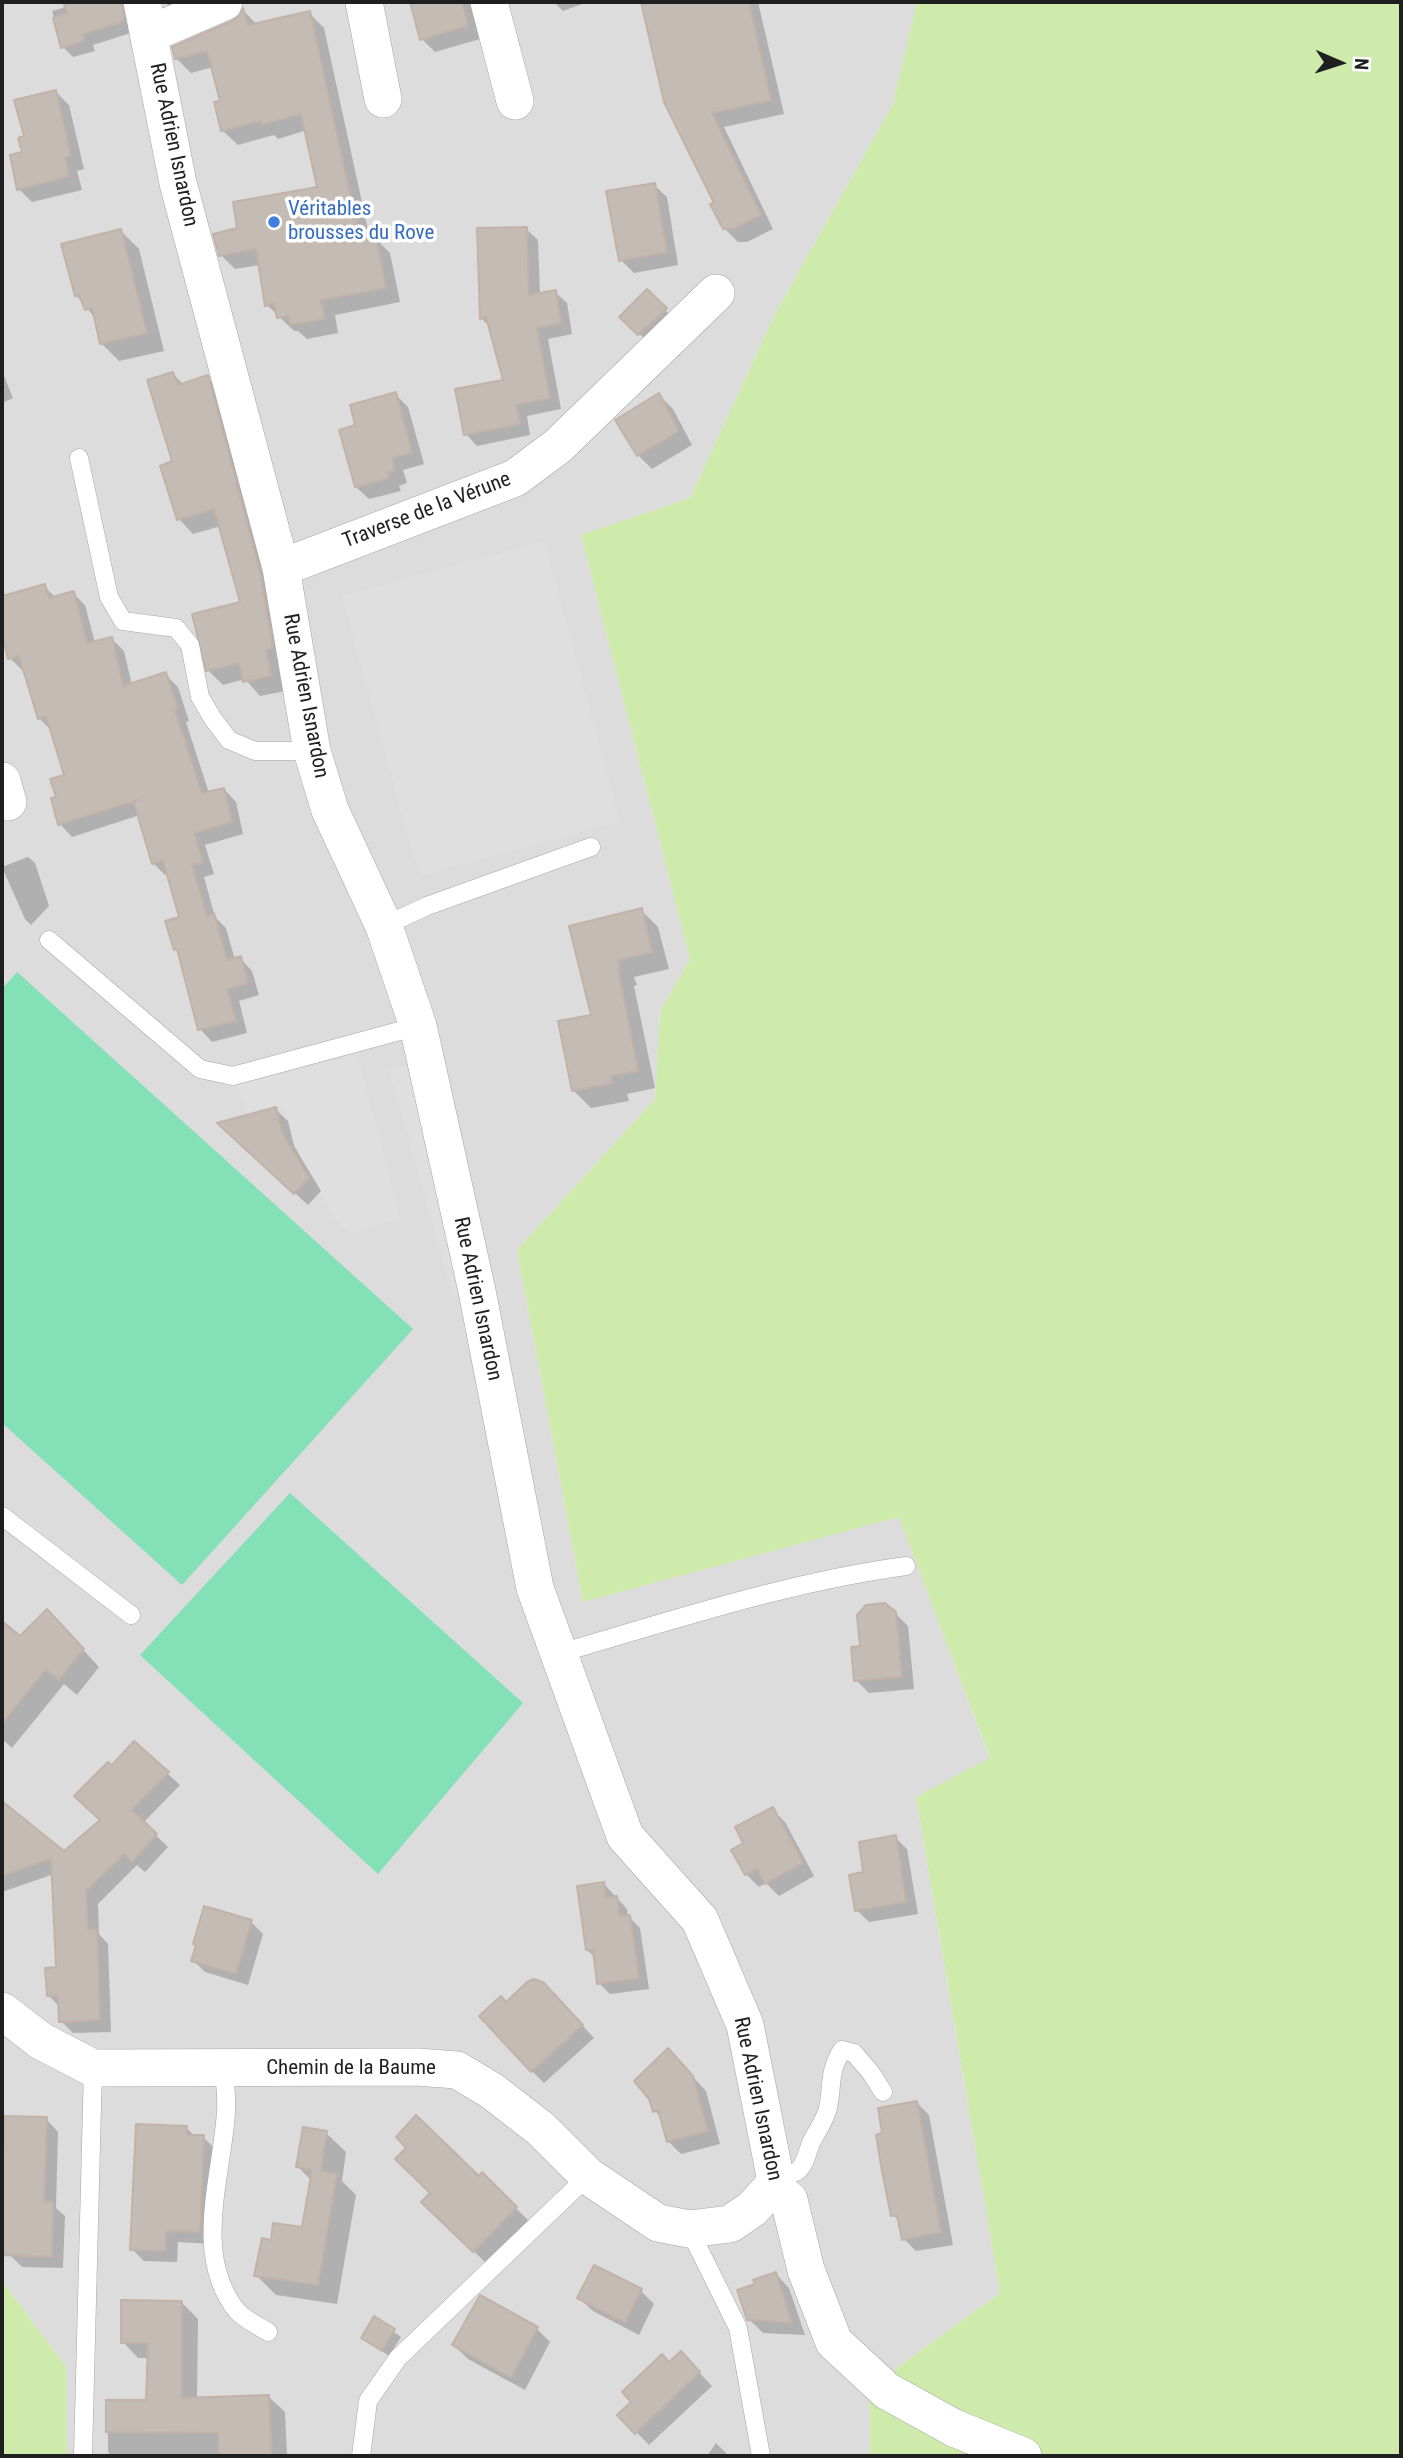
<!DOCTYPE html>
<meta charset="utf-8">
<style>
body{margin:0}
#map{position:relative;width:1403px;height:2458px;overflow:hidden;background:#f0ece6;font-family:"Roboto Condensed",sans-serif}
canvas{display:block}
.frame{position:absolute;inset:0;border:4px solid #1f1f1f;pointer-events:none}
.north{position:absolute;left:1305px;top:28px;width:70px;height:70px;-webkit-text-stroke:5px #fff;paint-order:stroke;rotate:93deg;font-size:19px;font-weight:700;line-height:28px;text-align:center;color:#1f1f1f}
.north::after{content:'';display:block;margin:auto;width:24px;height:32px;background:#1f1f1f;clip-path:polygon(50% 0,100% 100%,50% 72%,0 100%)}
</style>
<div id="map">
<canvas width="1403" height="2458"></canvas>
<div class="frame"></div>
<div class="north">N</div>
</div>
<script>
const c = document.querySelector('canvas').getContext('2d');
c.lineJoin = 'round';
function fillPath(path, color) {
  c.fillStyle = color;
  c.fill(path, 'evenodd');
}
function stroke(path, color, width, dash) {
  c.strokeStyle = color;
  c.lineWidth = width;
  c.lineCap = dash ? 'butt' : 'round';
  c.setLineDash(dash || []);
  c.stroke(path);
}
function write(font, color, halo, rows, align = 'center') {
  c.font = font + ' "Roboto Condensed",sans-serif';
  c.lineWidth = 7;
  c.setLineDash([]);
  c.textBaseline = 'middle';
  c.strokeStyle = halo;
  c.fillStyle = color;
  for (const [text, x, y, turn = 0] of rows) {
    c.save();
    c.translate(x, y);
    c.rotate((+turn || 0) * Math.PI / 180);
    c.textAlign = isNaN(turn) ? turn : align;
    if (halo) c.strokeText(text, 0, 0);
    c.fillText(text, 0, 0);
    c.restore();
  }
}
const residential = new Path2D(`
 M2,2H917L893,104L775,314L690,498L581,535L690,959L660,1012L655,1099L517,1250L583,1602L899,1516L990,1759L916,1798L1000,2293L869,2388L870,2456H67L66,2367L2,2281Z`);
const grass = new Path2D(`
 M917,2H1401V2456H870L869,2388L1000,2293L916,1797L990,1758L899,1517L583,1602L517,1250L655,1099L660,1012L690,959L581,535L690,498L775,314L893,104Z
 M2,2281L66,2367L67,2456H2Z`);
const pitch = new Path2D(`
 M17,972L413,1329L182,1585L2,1423V989Z
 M290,1493L523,1703L378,1874L140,1655Z`);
const parking = new Path2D(`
 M544,541L620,821L419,876L342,596Z
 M358,1055L400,1219L349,1233L334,1218L301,1158L283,1106L248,1113L237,1085Z
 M426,1062L477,1291L453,1297L389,1068Z`);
const shadow = new Path2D(`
 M82,2H135L134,32L93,45L95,51L73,57L63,47L52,11Z
 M165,2H208L177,15Z
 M411,2H470L480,39L435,52L422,39Z
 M554,2H588L563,11Z
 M650,2H758L784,114L724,127L773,229L747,242H738L724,228L643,3Z
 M244,11L257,25L309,13L324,28L370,239L375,238L390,253L400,302L335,315L338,333L307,339L298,331H294L267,305L260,265L235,269L221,255L319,188L307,130L278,139L274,135L238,145L223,131L216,103L222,102L213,67L191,73L176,58L233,23Z
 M55,91L69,105L84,169L77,171L82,190L32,202L19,189L26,137Z
 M654,185L667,197L678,265L634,273L621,260Z
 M526,229L538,240L540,295L555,292L567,303L572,334L548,339L561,409L527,416L530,435L477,446L466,434L505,381L491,328L481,318Z
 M121,231L139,249L164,351L119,361L101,343L96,319L76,295Z
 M647,291L671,316L646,340L622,317Z
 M2,371L13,398L2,403Z
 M173,374L184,385L207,377L222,392L275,589L285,691L260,696L245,679L223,685L208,670L242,604L221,526L193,534L179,519L174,462Z
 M395,394L408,407L424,464L403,470L407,483L399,486L401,491L369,499L356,487L357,427Z
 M659,395L673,409L692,445L652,469L638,455Z
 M44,586L56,598L73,593L85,605L95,643L112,639L124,651L132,685L165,674L178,687L189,721L186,722L209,793L224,789L236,802L243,834L205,845L214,874L204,877L215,917L226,928L235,960L240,958L252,971L259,995L239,1001L247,1033L212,1042L200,1029L180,953L175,949L181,918L169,874L165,875L153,863L140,815L72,837L60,824L53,799L58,798L66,776L52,731L39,718L25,669L22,670L10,658L2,627V598Z
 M28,857L35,863L49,906L31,925L25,919L2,867Z
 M641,910L658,927L669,969L634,977L637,985L634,986L655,1088L627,1094L629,1101L591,1108L573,1090L593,1016L571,927Z
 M275,1109L288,1121L294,1146L321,1191L308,1205L232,1135Z
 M895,1613L908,1626L914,1689L869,1693L856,1680L862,1648Z
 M2,1623L21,1639L63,1628L99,1667L77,1695L64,1684L12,1748L2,1739Z
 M134,1743L180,1785L143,1823L168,1847L145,1872L137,1865L98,1904L99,1934L108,1944L111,2032L73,2033L61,2021L60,2007L48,1995L58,1969L54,1874L2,1892V1837L5,1836L2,1834V1803L64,1853L102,1820L112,1767Z
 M772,1809L785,1822L814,1876L779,1896L766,1883L759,1887L746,1874V1844Z
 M895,1837L907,1849L918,1914L869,1922L857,1910L865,1874Z
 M604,1884L627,1909L628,1916L640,1928L649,1989L610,1994L599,1983L596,1958L587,1950Z
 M251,1922L263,1934L248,1985L205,1972L193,1960L197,1946Z
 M555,1996L594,2038L544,2083L532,2071L506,2005Z
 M681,2064L706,2091L720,2144L681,2154L668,2141L662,2118L655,2111Z
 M917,2103L929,2115L953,2245L916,2251L904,2239L901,2223L893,2215L884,2134Z
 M2,2118L46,2119L58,2132L56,2208L65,2216L63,2268L22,2267L10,2255L8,2244L2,2238Z
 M187,2128L195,2137H203L215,2149L212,2244L178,2242L177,2262L144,2261L132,2249Z
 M326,2133L346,2152L342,2181L356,2195L337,2304L276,2295L256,2275L273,2242L303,2229L312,2181L298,2167Z
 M482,2175L529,2221L488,2265L423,2202Z
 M776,2274L789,2288L805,2335L763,2333L749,2319Z
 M641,2291L654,2304L639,2335L593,2311L579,2298Z
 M182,2303L198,2319L197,2399L269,2397L285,2412L287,2456H112L108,2452V2402H148L149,2358H138L123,2342Z
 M375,2318L401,2337L389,2356L363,2337Z
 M537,2329L550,2342L525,2390L468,2359L454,2345Z
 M670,2364L694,2367L712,2386L649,2445L620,2415Z
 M716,2443L729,2456H707Z`);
const building = new Path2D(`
 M63,2H122L124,21L83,34L85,41L61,48L53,18L67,13Z
 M410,2H462L468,26L420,40Z
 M641,2H749L771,100L712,113L761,215L733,229H723L710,204L714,203L664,102Z
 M243,8L248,25L310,11L360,240L376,236L386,288L321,300L325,319L290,325L289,316L277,318L274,304L265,306L256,249L219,256L213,234L237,228L233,202L317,187L301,114L261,125V121L221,131L214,102L220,101L207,51L175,59L172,47L232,21L240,15Z
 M56,90L71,156L65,158L69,176L17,190L10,155L22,152L18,138L24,136L14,100Z
 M655,183L667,252L619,261L606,191Z
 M527,227L529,295L556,290L561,323L537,328L550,398L516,405L520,424L464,435L455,389L503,380L486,317L480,319L477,228Z
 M121,229L147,333L100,344L92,308L85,310L79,295L75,296L61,244Z
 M647,289L667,308L638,335L619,317Z
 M173,372L178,385L208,375L260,572L273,648L266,650L271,676L243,682L239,663L206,671L192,614L240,602L214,509L177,520L160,466L172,461L147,380Z
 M396,392L412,452L392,458L395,471L388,473L390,478L355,487L339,430L355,425L350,405Z
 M659,393L679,431L637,456L615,420Z
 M45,584L49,598L74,591L87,643L112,637L123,686L166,672L178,709L175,710L202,793L224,788L232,822L194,833L203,862L192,865L207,916L214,913L227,960L241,956L248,983L227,989L236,1021L198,1030L177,949L174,950L165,921L179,917L163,861L152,864L134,803L138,800L58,825L51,798L56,797L50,779L64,775L46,716L38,719L19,656L8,659L2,633V596Z
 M642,908L652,952L618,960L620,968L618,969L638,1071L611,1076L612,1083L572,1091L558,1021L591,1015L569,926Z
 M276,1107L282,1132L309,1178L294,1194L217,1123Z
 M885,1603L896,1612L902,1677L854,1681L851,1647L860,1646L857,1615L866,1605Z
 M47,1609L84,1649L59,1680L46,1669L2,1724V1621L20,1636Z
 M134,1741L169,1772L132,1810L157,1834L132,1862L124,1854L86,1891L88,1930L97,1929L100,2020L59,2022L58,1996H47L45,1968L56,1967L51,1858L2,1876V1801L64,1851L100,1820L74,1796L108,1762L112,1765Z
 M773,1807L803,1863L765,1884L757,1869L745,1875L731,1850L743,1843L735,1827Z
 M896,1835L906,1902L855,1911L849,1875L863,1872L859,1842Z
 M604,1882L606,1897L617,1896L620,1916L630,1915L639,1978L597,1984L593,1950H586L577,1886Z
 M204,1906L252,1920L236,1974L191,1961L196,1945L193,1944Z
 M534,1979L543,1982L583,2025L531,2072L479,2016L501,1996L506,2002L527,1982Z
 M668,2048L693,2076L708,2131L667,2142L658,2110L653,2112L649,2099L634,2081Z
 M917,2101L941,2232L902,2240L897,2215L891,2216L882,2171L876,2135L882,2133L878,2108Z
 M416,2115L479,2176L482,2172L517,2207L473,2252L421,2202L430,2193L395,2159L406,2148L396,2137Z
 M4,2116L47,2117L44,2202H53L52,2257L2,2255Z
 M136,2124L187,2126V2135H204L200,2232L166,2231L165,2251L130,2250Z
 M303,2127L327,2131L321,2171L337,2174L318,2285L254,2276L262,2238L271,2240L273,2223L302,2227L312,2170L296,2167Z
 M594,2265L642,2289L625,2323L577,2298Z
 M776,2272L792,2323L747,2320L737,2290L755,2284L753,2280Z
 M480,2295L538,2327L511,2378L452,2345Z
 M121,2300L182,2301V2398L269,2395L272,2456H219L218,2433L106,2432V2400H146L148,2343H121Z
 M374,2316L395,2329L382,2351L361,2338Z
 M681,2351L700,2372L635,2434L617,2415L631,2402L622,2392L662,2354L669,2362Z`);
const service = new Path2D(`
 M79,458L109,597L123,621L176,628L190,645L200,697L213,719L229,740L255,751H312
 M384,926L427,906L591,847
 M49,940L200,1069L233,1076L418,1026
 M2,1516L131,1615
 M560,1653C674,1620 788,1582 906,1566
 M224,2069C225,2084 227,2098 226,2112C222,2177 192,2255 237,2311C245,2320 259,2326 268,2332
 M775,2176C804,2175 802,2167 811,2143C816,2132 825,2121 828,2108C833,2084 828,2073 842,2050L854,2053L871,2073L883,2092
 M689,2229L738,2328L761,2456
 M83,2455L93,2068
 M361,2456L368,2401L398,2358L588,2176`);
const minor = new Path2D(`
 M142,2L178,183L281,568L312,751L330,810L384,926L418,1026L477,1291L535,1588L625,1836L700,1920L745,2025L775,2176L773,2186
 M364,2L383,99
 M489,2L515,101
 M150,34L224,2
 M281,568L515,478L558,446L716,293
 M2,781L8,802
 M2,2011L41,2041L93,2068L417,2067L457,2070L492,2091L541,2129L588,2176L658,2223L689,2229L730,2224L752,2209L773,2186
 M773,2186L789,2200L806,2270L834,2342L887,2391L954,2428L1023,2456`);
const markers = [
 [274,222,7,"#3f7fe0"]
];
const streetNames = [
 ["Rue Adrien Isnardon",173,145,78],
 ["Traverse de la Vérune",427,511,-21],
 ["Rue Adrien Isnardon",305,696,79],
 ["Rue Adrien Isnardon",477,1299,78],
 ["Chemin de la Baume",351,2069],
 ["Rue Adrien Isnardon",757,2099,78]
];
const shopNames = [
 ["Véritables",288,210],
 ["brousses du Rove",288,234]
];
fillPath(residential, '#dddcdc');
fillPath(grass, '#ceebab');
fillPath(pitch, '#83e0b7');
fillPath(parking, '#dfdfdf');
fillPath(shadow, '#0003');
fillPath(building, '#c5bbb5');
stroke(building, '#c2b2a8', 2);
stroke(service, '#a6a6a6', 19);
stroke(minor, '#a6a6a6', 38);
stroke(service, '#fff', 18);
stroke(minor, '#fff', 37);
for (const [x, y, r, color] of markers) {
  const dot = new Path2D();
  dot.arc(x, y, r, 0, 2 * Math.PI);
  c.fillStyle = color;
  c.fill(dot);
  stroke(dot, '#fff', 2.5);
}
write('21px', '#1f1f1f', '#fff', streetNames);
write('21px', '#366cbe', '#fff', shopNames, 'left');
</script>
